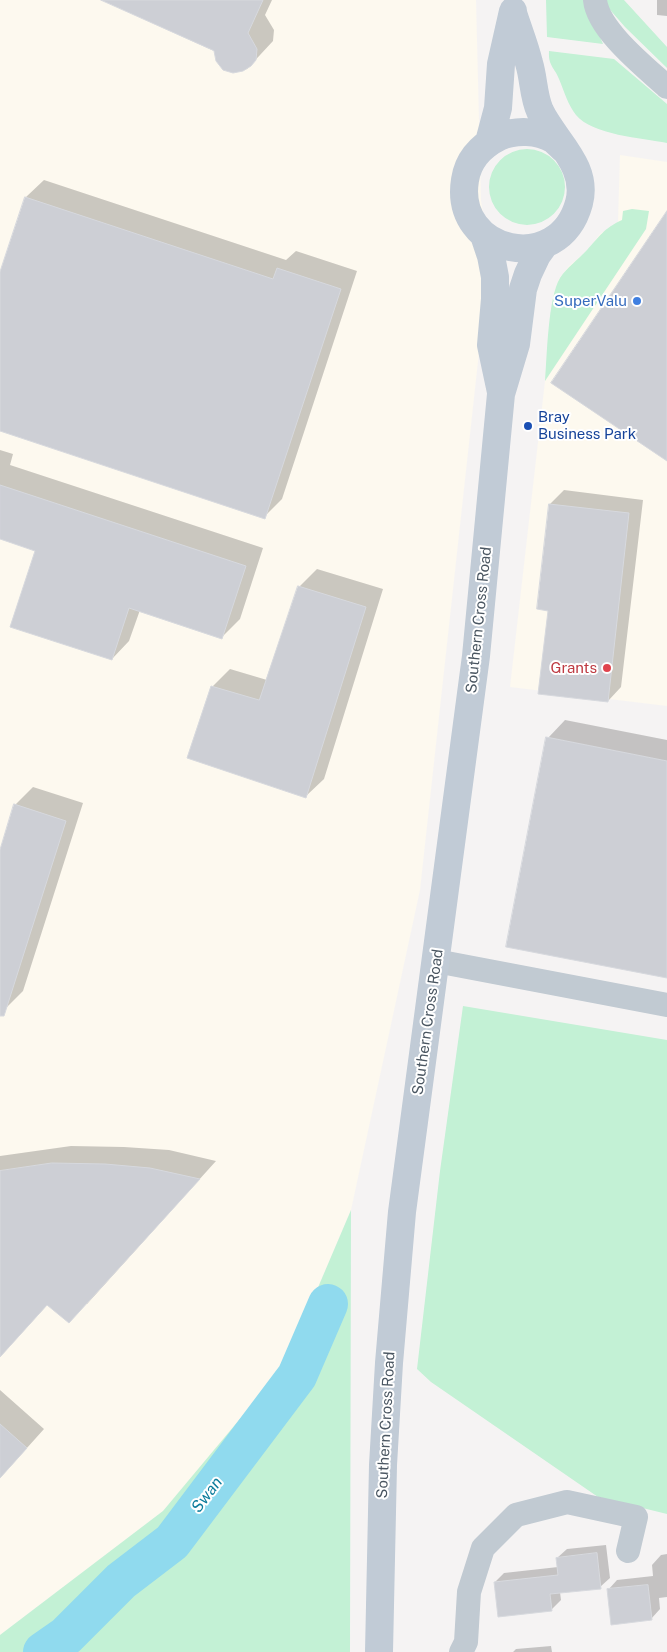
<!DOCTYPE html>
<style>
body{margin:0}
canvas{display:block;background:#f5f3f3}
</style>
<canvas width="667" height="1652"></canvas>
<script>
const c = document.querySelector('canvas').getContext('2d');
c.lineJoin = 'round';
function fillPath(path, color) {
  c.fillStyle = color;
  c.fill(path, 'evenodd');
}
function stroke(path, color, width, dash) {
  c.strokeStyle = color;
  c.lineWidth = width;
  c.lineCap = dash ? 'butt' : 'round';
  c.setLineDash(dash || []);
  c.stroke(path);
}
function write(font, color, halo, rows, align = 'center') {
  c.font = font + ' "Public Sans",sans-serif';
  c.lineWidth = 4;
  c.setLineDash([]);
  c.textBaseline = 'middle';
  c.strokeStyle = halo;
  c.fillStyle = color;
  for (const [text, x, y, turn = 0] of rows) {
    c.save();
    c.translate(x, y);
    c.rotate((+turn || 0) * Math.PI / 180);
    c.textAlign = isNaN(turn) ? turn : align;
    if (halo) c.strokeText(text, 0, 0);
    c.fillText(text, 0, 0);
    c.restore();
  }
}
const commercial = new Path2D(`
 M0,0H476L481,201L490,252L420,890L351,1210L285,1365L163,1511L0,1635Z
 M620,155L667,162V706L510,687L545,381L553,296L559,279L569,266L587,251L600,234L618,222Z`);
const green = new Path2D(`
 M546,0H586L589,11L603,44L547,37Z
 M604,0H624L667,47V68L625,27L605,4Z
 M549,51L614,59L667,104V143C642,138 592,135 576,115C568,105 564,91 559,79C555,68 548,66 549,51Z
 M489 187a38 38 0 1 1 76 0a38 38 0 1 1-76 0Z
 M632,209L649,211L646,229L545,381C547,357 548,297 560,278C567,267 578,260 587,250C599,237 604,228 622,220L623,211Z
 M463,1006L667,1040V1514L598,1497L431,1382L417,1369L440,1171Z
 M351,1210L350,1652H0V1635L163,1511L285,1365Z`);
const shadow = new Path2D(`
 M104,0H272L265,15L274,30L273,41L247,69L237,72L215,51Z
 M657,0H667V16L657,15Z
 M44,180L286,260L296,251L357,271L282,499L264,517L0,429V276L26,197Z
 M0,450L13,454L10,465L263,548L240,619L222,637L140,610L129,641L112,659L36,550L0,538Z
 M564,490L643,500L621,687L608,701L549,610L550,504Z
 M317,569L383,589L324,779L306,796L212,687L230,669L267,680L299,587Z
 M565,720L667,740V976L548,738Z
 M33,787L83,803L23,991L5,1009L0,1007V854L15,805Z
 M71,1146L124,1147L169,1150L216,1161L87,1304H48L0,1357V1156Z
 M0,1390L44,1429L0,1478Z
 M606,1545L610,1578L600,1587L560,1592L561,1600L551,1610L495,1582L504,1573L558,1567L557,1558L567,1549Z
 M667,1554V1597L659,1598L660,1609L651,1619L608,1590L617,1580L653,1576L652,1565L661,1555Z
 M551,1646L552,1652H513L516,1649Z`);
const river = new Path2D(`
 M43,1652L66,1636L121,1581L172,1542L297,1376L328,1304`);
const building = new Path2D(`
 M101,0H263L248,33L257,49L256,60L251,66L243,71L233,73L223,70L216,61L214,51Z
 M25,197L273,279L277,268L341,289L265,519L0,431V272Z
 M667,211V461L551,383Z
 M0,485L246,566L222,639L129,608L112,660L10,627L35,551L0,539Z
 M549,504L629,513L608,702L538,694L548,611L537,609Z
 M298,586L366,607L306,798L187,758L211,686L259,700Z
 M546,737L667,761V978L506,947Z
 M14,804L66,821L4,1016H0V850Z
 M52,1163L105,1164L150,1168L200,1179L69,1323L47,1305L0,1357V1171Z
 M0,1424L27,1448L0,1478Z
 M597,1553L601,1589L550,1594L552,1611L498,1617L494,1582L558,1575L556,1558Z
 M648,1585L652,1620L611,1625L607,1589Z`);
const street = new Path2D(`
 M595,0C598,30 645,67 667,87
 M436,961L667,1005
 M461,1652L466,1642L469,1592L483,1548L516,1515L567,1502L636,1517L628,1551`);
const secondary = new Path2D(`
 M513,13C518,29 525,46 529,63C534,79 533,95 540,111C554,141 589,166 579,203C559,277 453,254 465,180C468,160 481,146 499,137C515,130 538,130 554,140C558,143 561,147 565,150
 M489,142L498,108L501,64L513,11
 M484,235L491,256L495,277V299L491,345L501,392
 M379,1652L383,1465L389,1363L402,1212L476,656L501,394L516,344L523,289L528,274L537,255L545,244`);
const markers = [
 [637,301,5,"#3f7fe0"],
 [528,426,5,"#1a4fb4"],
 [607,668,5,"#e0444e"]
];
const shopNames = [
 ["SuperValu",627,301]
];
const transitNames = [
 ["Bray",538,417],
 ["Business Park",538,434]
];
const streetNames = [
 ["Southern Cross Road",479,620,-84],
 ["Southern Cross Road",428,1022,-82],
 ["Southern Cross Road",386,1425,-87]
];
const healthNames = [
 ["Grants",597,668]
];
const waterNames = [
 ["Swan",207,1495,-53]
];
fillPath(commercial, '#fdf9ef');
fillPath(green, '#c3f1d5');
fillPath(shadow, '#0003');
stroke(river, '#90daee', 40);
fillPath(building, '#cdcfd5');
stroke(building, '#d7d9de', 1);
stroke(street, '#c1cad2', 24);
stroke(secondary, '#c1cbd6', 28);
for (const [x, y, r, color] of markers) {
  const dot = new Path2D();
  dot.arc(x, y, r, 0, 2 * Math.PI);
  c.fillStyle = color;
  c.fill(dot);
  stroke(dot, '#fff', 2);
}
write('15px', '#366cbe', '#fff', shopNames, 'right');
write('15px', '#164399', '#fff', transitNames, 'left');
write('15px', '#4a5661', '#fff', streetNames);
write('15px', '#be3a42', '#fff', healthNames, 'right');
write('italic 16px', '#0c7c9b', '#fff', waterNames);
</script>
